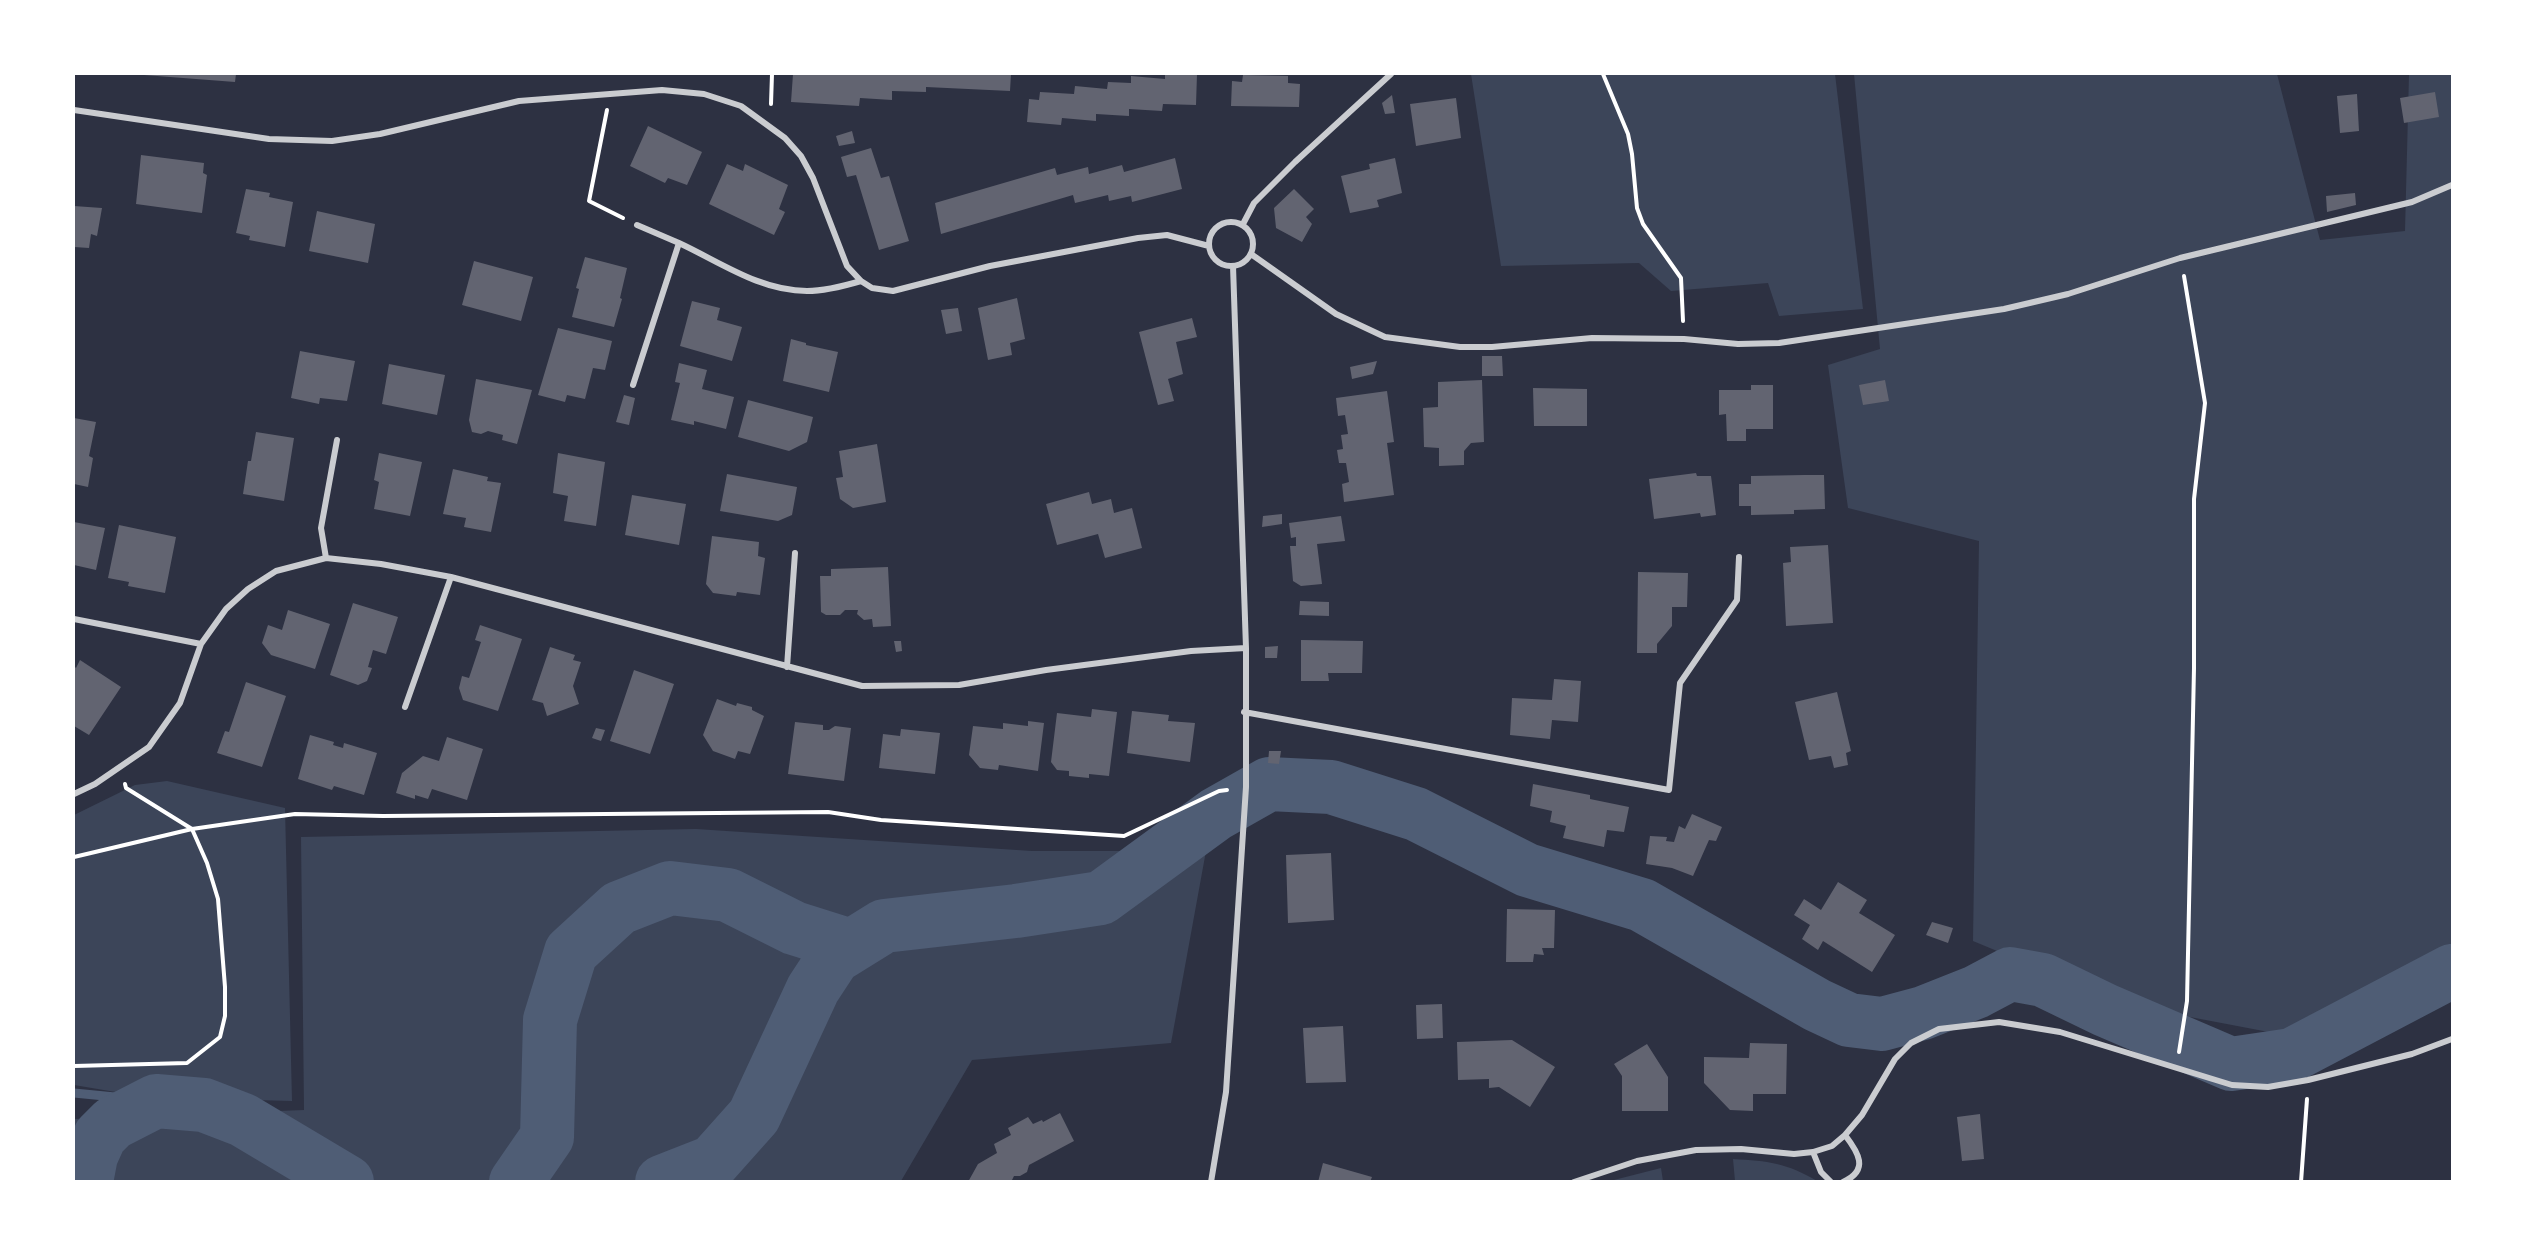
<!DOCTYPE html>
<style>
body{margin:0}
#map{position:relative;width:2526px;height:1255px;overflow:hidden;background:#2d3142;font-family:"Crimson Pro",serif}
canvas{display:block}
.frame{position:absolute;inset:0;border:75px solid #fff;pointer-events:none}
</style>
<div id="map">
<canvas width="2526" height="1255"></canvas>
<div class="frame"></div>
</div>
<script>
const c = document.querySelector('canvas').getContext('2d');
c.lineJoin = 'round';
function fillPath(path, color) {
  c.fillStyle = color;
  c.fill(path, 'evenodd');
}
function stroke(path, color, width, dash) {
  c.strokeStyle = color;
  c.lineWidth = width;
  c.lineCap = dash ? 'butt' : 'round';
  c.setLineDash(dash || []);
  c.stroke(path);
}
const green = new Path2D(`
 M1471,74H1835L1863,309L1779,316L1768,283L1671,291L1639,263L1501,266Z
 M1854,74H2277L2320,240L2405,231L2409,74H2452V937L2449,996L2295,1037L2127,1005L1973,941L1979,541L1848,508L1828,365L1880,349Z
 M167,781L285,808L292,1101L145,1097L74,1085V815L135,785Z
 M696,829L1032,851H1206L1171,1043L972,1060L901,1181H74V1119L304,1110L301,837Z
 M1733,1159C1768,1161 1787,1163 1817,1181H1735Z
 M1661,1168L1663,1181H1610Z`);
const stream = new Path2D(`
 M74,1093L156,1101`);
const river = new Path2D(`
 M86,1182L91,1156L100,1136L113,1123L156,1101L204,1105L243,1120L347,1182
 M516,1182L547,1137L550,1020L571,952L619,908L670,888L728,895L794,928L851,946
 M662,1182L713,1162L754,1116L813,989L834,957L884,926L1016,911L1101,898L1216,814L1269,784L1331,787L1416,814L1527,870L1642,905L1817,1005L1849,1020L1882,1024L1923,1013L1976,992L2010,974L2043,980L2105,1010L2231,1064L2292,1055L2452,971`);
const building = new Path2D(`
 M131,74H236L235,82Z
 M793,74H1011L1010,91L926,87V92L892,91V100L860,98L859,106L791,102Z
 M1165,74H1197L1196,105L1163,104L1162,111L1129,109V116L1096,114V121L1062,118L1061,125L1027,122L1029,99L1039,100L1040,92L1074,94L1075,86L1107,89L1108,82L1131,83V76L1165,79Z
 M1243,75L1288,76V83L1300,84L1299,107L1231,106L1232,81L1242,82Z
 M2435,92L2439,117L2404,123L2400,98Z
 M2357,94L2359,131L2340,133L2337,96Z
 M1392,95L1395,113L1385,114L1382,103Z
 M1456,98L1461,138L1416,146L1410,104Z
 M648,126L702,152L687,185L668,178L665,183L630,166Z
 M852,131L855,143L839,146L836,136Z
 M871,148L881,178L889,176L909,241L879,250L856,175L847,177L841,157Z
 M141,155L204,163L203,173L207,175L202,213L136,204Z
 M1175,158L1182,189L1132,202L1131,196L1109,201L1108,195L1075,203L1073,195L941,234L935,203L1055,168L1057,175L1088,167L1089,174L1122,165L1124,172Z
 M1395,158L1402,193L1377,200L1379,207L1350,213L1341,176L1370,169L1369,164Z
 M727,164L743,171L745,164L788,185L779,209L785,212L774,235L709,204Z
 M246,189L270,193L269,197L293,202L285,247L249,240L250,236L236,233Z
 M1294,189L1314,209L1306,217L1312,224L1302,242L1276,228L1274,208Z
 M2355,193L2356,205L2327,212L2326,196Z
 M74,206L102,208L97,236L91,234L89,248L74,247Z
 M317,211L375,224L368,263L309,251Z
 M585,257L627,268L620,298L622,299L614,327L572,317L579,289L576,288Z
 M474,261L533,277L521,321L462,305Z
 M1017,298L1025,339L1010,343L1012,355L988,360L978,308Z
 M692,301L720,308L717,320L742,327L732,361L680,346Z
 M958,308L962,331L946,334L941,310Z
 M1192,318L1197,337L1176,342L1183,374L1168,379L1174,401L1158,405L1139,332Z
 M558,328L612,341L605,370L593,368L585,399L567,395L565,402L538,395Z
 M791,339L806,343V345L838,352L829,392L783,381Z
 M300,351L355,361L347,401L320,398L319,404L291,398Z
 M1482,356H1502L1503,376H1482Z
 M1377,361L1373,374L1352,379L1350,367Z
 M679,363L707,370L702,389L734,397L726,429L694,421V425L671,420L680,383L675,382Z
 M389,364L445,375L437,415L382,404Z
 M476,379L532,390L517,444L502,440L503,435L488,431L481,434L472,432L469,420Z
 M1482,380L1484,442L1471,443L1464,451V465L1439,466V448L1424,447L1423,408L1438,407V382Z
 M1885,380L1889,401L1863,405L1859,385Z
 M1751,385H1773V429H1746V441H1727L1726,414L1719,415V390H1751Z
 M1533,388L1587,389V426H1534Z
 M1387,391L1394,442L1387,443L1394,495L1344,502L1342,484L1349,482L1346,463H1339L1337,450L1343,449L1341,435L1348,434L1345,415L1338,416L1336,398Z
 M624,395L635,398L629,425L616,422Z
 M748,400L813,417L807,442L789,451L738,437Z
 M74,418L96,422L89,456L93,458L88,487L74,484Z
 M256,432L294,438L284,501L243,494L248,461H251Z
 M877,444L886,502L853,508L840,499L836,478L843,477L839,451Z
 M379,453L422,462L410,516L374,509L379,482L374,480Z
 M558,453L605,462L596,526L564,521L568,496L553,493Z
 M453,469L488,477L487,481L501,483L491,532L464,527L466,518L443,514Z
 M1696,473L1697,476H1711L1716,515L1701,517L1700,513L1654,519L1649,479Z
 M727,474L797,487L792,515L778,521L720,511Z
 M1804,475H1824L1825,509L1794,510V514L1751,515V506H1739V484H1751V476Z
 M1089,492L1092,504L1111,499L1114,513L1132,508L1142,548L1105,558L1098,534L1057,545L1046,504Z
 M632,495L686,504L679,545L625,535Z
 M1282,514V524L1262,527L1263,516Z
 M1341,516L1345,541L1317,544L1322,584L1301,586L1293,581L1290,546H1296V537L1291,538L1289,523Z
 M74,522L105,528L96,570L74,565Z
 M119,525L176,537L165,593L128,586L129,582L108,578Z
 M712,536L759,542L758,556L765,558L760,595L737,592L736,596L713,593L706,584Z
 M1828,545L1833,623L1786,626L1783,563L1791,562L1790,547Z
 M888,567L891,626L873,627L872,619L864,620L857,614L858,610H845L840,615H826L821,612L820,576H831V569Z
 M1638,572L1688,573L1687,607H1672V626L1657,644V653H1637Z
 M1300,601L1329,602V616L1299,615Z
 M353,603L398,617L386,654L373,650L368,667L372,668L367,681L358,685L330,675Z
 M288,610L330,624L315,669L271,655L262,643L268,625L282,630Z
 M480,625L522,639L498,711L463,700L459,688L462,676L469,678L481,642L475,640Z
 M1301,640L1363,641L1362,673H1328L1329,681H1301Z
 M894,641H901L902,651L896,652Z
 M1278,646L1277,658H1265V647Z
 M550,647L575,655L573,660L581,662L573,686L579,704L547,716L543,703L532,700Z
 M80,660L121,687L89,735L74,726V666L76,668Z
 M634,670L674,684L650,754L610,741Z
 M1554,679L1581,681L1578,722L1552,720L1550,739L1510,735L1512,698L1552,700Z
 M246,682L286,696L262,767L217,753L225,731L229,732Z
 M1837,692L1851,751L1846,753L1848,765L1834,768L1831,756L1809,760L1795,702Z
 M717,699L736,706L737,703L752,707V710L764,716L750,754L738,751L735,759L713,751L703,735Z
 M1092,709L1117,712L1109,776L1089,774V778L1069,776V771L1057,770L1051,762L1057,713L1091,717Z
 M1132,711L1169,715L1168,721L1195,723L1190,762L1127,753Z
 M1028,721L1044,723L1038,771L999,765L998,770L980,768L969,755L973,726L1003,729V723L1028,726Z
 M795,722L823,725V730H829L835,726L851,728L844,781L788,774Z
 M596,728L605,730L601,741L592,738Z
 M901,729L940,733L935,774L879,768L883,734L900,736Z
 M310,735L334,742L333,745L343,748L344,743L377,753L364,795L334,786L332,790L298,779Z
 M447,737L483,749L467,800L432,789L428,799L415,795V799L396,793L402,773L423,756L439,761Z
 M1269,751H1281L1279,764L1268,763Z
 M1533,784L1590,795V799L1629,807L1624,832L1607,830L1604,847L1563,838L1566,826L1550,822L1552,811L1530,806Z
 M1692,814L1722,827L1716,841L1709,840L1693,876L1672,868L1646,864L1650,836L1667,837L1666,841L1674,842L1679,826L1685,829Z
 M1331,853L1334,920L1288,923L1286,855Z
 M1838,882L1867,900L1859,913L1895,935L1872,972L1823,941L1818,950L1802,939L1810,925L1794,915L1804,899L1821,910Z
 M1507,909L1555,910L1554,948H1542L1544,955L1534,954L1533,962H1506Z
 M1932,922L1953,928L1948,943L1926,935Z
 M1442,1004L1443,1038L1417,1039L1416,1005Z
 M1343,1026L1346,1082L1306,1083L1303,1028Z
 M1512,1040L1555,1067L1530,1107L1499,1087L1489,1088V1079L1458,1080L1457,1042Z
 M1750,1043L1787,1044L1786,1094H1753V1111L1730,1110L1704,1083V1057L1749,1058Z
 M1647,1044L1668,1077V1111H1622V1076L1614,1064Z
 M1060,1113L1074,1141L1029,1165L1027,1172L1020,1176H1014L1011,1182H968L978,1164L997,1153L994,1144L1011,1135L1008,1128L1028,1117L1033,1124L1042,1120L1043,1122Z
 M1980,1114L1984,1159L1962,1161L1957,1117Z
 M1323,1163L1372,1177L1370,1182H1318Z`);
const path = new Path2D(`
 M1603,74L1628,134L1632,154L1637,208L1643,224L1681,278L1683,321
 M771,104L772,74
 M607,110L589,201L623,218
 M125,784L126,788L192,829L295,814L383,816L828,812L881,820L1124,836L1219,791L1227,790
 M74,857L192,829L207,863L218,899L225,987V1016L220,1037L187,1063L74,1066
 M2179,1052L2187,1001L2194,668V499L2205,403L2184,276
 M2301,1182L2307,1099`);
const minor = new Path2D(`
 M74,110L269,139L332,141L380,134L519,101L662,90L704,94L741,106L785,138L801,156L813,178L847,266L861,281L872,288L893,291L990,266L1138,238L1167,235L1209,246
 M1209 244a22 22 0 1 1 44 0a22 22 0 1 1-44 0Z
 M1243,224L1254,203L1295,162L1391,74
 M637,225C651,231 665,237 679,243C720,262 760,291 807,291C825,291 844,286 861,281
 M1251,254L1336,314L1385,337L1460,347H1492L1592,338L1684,339L1738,344L1779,343L2004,309L2068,294L2180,258L2412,202L2452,185
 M633,385L679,243
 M326,558L321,528L337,440
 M74,619L201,644
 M787,667L795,553
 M405,707L451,577
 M1244,712L1669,790L1680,683L1737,600L1739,557
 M74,794L95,784L149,747L180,703L201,644L226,609L248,589L276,571L326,558L381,564L451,577L862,686L959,685L1046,670L1191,651L1246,648
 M1813,1152L1821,1172L1831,1182
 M1211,1182L1226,1092L1246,787V648L1233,266
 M1574,1182L1637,1161L1696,1150L1741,1149L1794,1154L1813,1152L1832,1146L1845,1135L1862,1115L1895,1059L1911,1043L1939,1029L1999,1022L2060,1032L2232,1085L2268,1087L2308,1080L2412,1054L2452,1039
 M1843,1182C1870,1170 1858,1152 1845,1135`);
fillPath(green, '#3c4559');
stroke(stream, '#4f5d75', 9);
stroke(river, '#4f5d75', 54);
fillPath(building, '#626471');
stroke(path, '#fff', 4);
stroke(minor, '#caccd0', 6);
</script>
